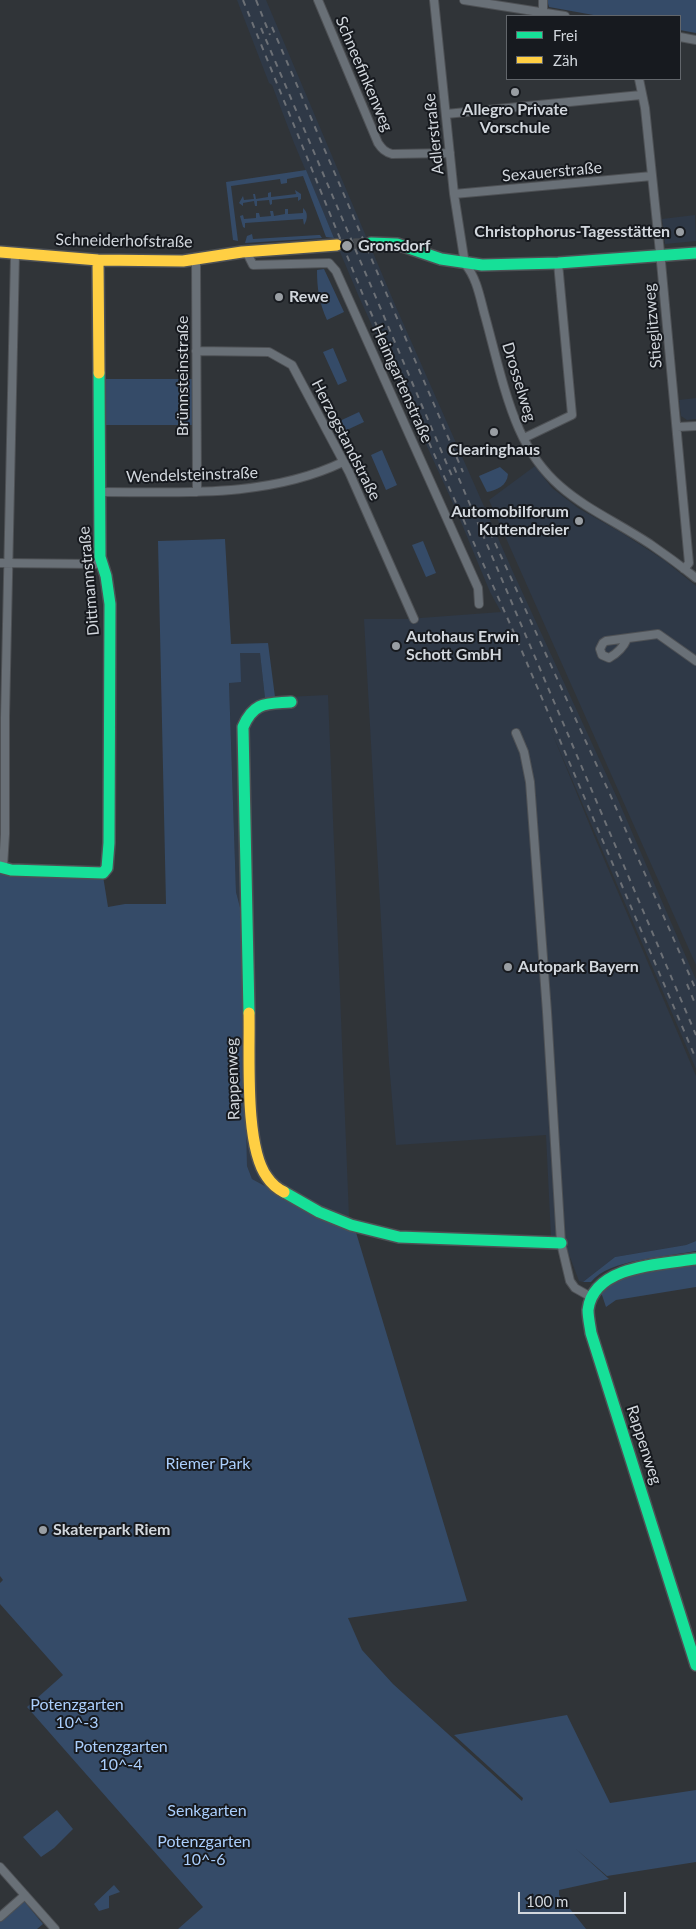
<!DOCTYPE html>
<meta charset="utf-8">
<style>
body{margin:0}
#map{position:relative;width:696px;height:1929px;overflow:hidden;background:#303438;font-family:Lato,sans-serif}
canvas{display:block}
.legend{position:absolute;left:506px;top:15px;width:175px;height:65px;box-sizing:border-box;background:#171a1f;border:1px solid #62666b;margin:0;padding:6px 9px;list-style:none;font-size:15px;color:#d2d7dd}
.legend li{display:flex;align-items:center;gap:10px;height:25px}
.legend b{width:25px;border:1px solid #62666b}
.scale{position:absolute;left:518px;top:1892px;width:108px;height:22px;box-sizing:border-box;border:2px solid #d2d7dd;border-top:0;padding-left:6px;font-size:15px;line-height:18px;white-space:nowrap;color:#d2d7dd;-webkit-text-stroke:4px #171a1f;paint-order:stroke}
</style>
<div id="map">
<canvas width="696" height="1929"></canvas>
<ul class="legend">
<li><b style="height:6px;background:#16e098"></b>Frei</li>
<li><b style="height:6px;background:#ffcf43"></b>Zäh</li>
</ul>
<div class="scale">100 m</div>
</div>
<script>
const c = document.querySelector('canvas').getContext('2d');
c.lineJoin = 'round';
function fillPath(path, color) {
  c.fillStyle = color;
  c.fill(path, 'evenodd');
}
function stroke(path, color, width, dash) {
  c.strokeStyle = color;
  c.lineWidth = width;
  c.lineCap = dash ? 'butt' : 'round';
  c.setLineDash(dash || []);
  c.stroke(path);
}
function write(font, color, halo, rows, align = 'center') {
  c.font = font + ' Lato,sans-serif';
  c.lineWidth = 4;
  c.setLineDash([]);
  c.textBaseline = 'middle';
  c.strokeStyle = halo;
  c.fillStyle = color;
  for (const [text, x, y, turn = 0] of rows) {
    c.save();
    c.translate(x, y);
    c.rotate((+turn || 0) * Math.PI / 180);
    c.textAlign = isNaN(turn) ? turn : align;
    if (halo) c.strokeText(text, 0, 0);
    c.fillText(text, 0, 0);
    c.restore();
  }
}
const built = new Path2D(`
 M237,0H266L396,307L513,572L619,802L696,980V1069L550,728L595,838L696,1076V1241L686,1245L615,1257L583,1282L579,1281L565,1244L564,1237H551L546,1135L396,1145L389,1063L364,619H407L501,612L490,592L456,510L359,297L294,143L272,85L269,83Z
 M695,215L696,241L665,244L662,219Z
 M696,398V419L687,420L681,416L679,400Z
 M535,466L552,488L578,508L622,533L664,560L696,586V965L489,500Z
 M260,652L265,698L328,695L349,1217L348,1227L318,1215L252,1179L247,1166L242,915L236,892L229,682H240V653Z`);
const green = new Path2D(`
 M547,0H696V33L680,30V16H599L549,7Z
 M306,170L334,238L326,237L303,176L287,179V183L281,184L280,179L231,186L238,241L233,240L226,182Z
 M295,190L301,194V199L298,201V197L272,200V204L270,205L269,200L257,201V206H255L254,201L243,203V206L239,203L243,196L244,200L254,199L253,194H255L256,199L268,197V193L271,192V197L296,194Z
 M303,208C308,212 308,219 304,225L303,219L245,223V228L243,227L240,216L243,215L244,219L256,218V213H259L260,217L271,216L270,211H273L274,216L285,214V209H288V214L303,213Z
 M252,234L253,239L318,235H320L322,238L245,243L247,236Z
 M324,269L344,312L327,320C319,302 317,288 317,270Z
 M333,348L347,381L338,385L323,352Z
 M103,379H192V425H104Z
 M359,412L364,422L336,435L331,425Z
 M382,450L397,485L386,490L371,455Z
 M500,467L508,474C507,486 497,490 487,492L479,476Z
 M225,539L231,644L268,643L275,697L265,698L260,653H240L241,682L229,683L236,892L242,915L247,1166L252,1179L318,1215L355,1229L467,1601L348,1618L362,1650L393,1684L522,1801L523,1798L454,1735L567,1715L610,1803L696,1790V1862L607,1876L576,1849L609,1879L559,1890V1895L586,1929H178L203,1907L27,1707L63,1675L0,1604V1583L3,1580L0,1576V872L103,876L108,907L125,904H166L158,541Z
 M423,541L436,573L426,577L412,545Z
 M696,1241V1251C667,1257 609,1259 591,1282H583L615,1257L686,1245Z
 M696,1264V1287L616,1300L606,1307L601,1292L616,1280L628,1276Z
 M57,1810L73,1829L54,1848L41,1857L23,1837Z
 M114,1885L120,1892L109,1896V1908L99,1911L94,1904Z
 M24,1901L43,1924L37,1929H0V1922Z`);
const secondaryTunnel = new Path2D(`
 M337,245L371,243`);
const street = new Path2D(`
 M318,0L378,143C382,149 385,152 392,154L450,153
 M434,0L454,194L465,264C477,278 480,298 485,316C495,352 504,395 519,429C548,495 595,508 650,544C666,555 681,566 696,578
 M464,0L565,16
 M543,12V0
 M680,37L696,40
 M639,79L645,108L661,262L689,563L684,569
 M446,114L641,95
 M454,194L652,176
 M246,251L253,265L329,263L336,271L478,588L479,604
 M196,259L197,492
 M196,351L269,352L292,365L349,472L414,619
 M677,427L696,426
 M524,438L572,415L558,263
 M100,492C181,492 268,498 343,462
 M0,563L96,564L100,562
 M627,639C623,648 618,653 609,658L602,655L600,649L603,643L606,641L658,634L696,661
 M516,733L524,752L530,782L547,1012L561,1243L570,1281L575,1288L591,1297
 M3,867L5,834V717L15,254
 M0,1867L55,1929
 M0,1917L25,1895`);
const fast = new Path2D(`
 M371,243L397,244L441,259L482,265L558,263L696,253
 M0,867L11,870L103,873L107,868L109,843L110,604L106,576L100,557L99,373
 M249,1013L243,727C254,701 267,704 291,702
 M284,1192L319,1212L351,1225L399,1237L561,1243
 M696,1259C662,1264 593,1265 588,1310C588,1317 590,1326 591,1333L696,1665`);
const slow = new Path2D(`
 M0,252L98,260L183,261L242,252L337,245
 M98,260L99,373
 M249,1013C250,1053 244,1146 267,1177C271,1183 278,1189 284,1192`);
const rail = new Path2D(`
 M243,0L363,295L515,635L696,1059
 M256,0L270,35
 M272,27L463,472
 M261,28L452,476
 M454,467L696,1035
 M490,532L609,792L696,990
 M687,984L696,1006`);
const markers = [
 [515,92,5,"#999ea3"],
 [680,232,5,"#999ea3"],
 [347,246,6,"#999ea3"],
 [279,297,5,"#999ea3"],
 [494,432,5,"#999ea3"],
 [579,521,5,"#999ea3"],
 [396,646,5,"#999ea3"],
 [508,967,5,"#999ea3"],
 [43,1530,5,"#999ea3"]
];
const streetNames = [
 ["Schneefinkenweg",364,74,67],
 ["Adlerstraße",434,134,-96],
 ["Sexauerstraße",552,172,-5],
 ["Schneiderhofstraße",124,241,1],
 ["Stieglitzweg",653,326,-95],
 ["Brünnsteinstraße",183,376,-90],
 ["Drosselweg",519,382,73],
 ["Heimgartenstraße",402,384,66],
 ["Herzogstandstraße",346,440,63],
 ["Wendelsteinstraße",192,475,-2],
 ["Dittmannstraße",89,581,-95],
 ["Rappenweg",233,1079,-92],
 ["Rappenweg",644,1445,72]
];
const poiNames = [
 ["Allegro Private",515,110,"center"],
 ["Vorschule",515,128,"center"],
 ["Christophorus-Tagesstätten",670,232,"right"],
 ["Gronsdorf",358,246],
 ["Rewe",289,297],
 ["Clearinghaus",494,450,"center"],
 ["Automobilforum",569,512,"right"],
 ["Kuttendreier",569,530,"right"],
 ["Autohaus Erwin",406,637],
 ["Schott GmbH",406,655],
 ["Autopark Bayern",518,967],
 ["Skaterpark Riem",53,1530]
];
const parkNames = [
 ["Riemer Park",208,1464],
 ["Potenzgarten",77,1705],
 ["10^-3",77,1723],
 ["Potenzgarten",121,1747],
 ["10^-4",121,1765],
 ["Senkgarten",207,1811],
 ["Potenzgarten",204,1842],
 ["10^-6",204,1860]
];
fillPath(built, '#2f3947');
fillPath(green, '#354b68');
stroke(secondaryTunnel, '#484c51', 11, [11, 5.5]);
stroke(street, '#4e5155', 10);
stroke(fast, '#4e5155', 14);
stroke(slow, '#4e5155', 14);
stroke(street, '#697077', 8);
stroke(fast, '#16e098', 11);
stroke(slow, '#ffcf43', 11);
stroke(rail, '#6c7076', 2, [6, 6]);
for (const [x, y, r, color] of markers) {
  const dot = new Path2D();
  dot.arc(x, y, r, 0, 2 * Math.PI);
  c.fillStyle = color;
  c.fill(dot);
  stroke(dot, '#171a1f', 2);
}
write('16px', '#d2d7dd', '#171a1f', streetNames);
write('bold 16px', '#d2d7dd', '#171a1f', poiNames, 'left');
write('16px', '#abcffd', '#171a1f', parkNames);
</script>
